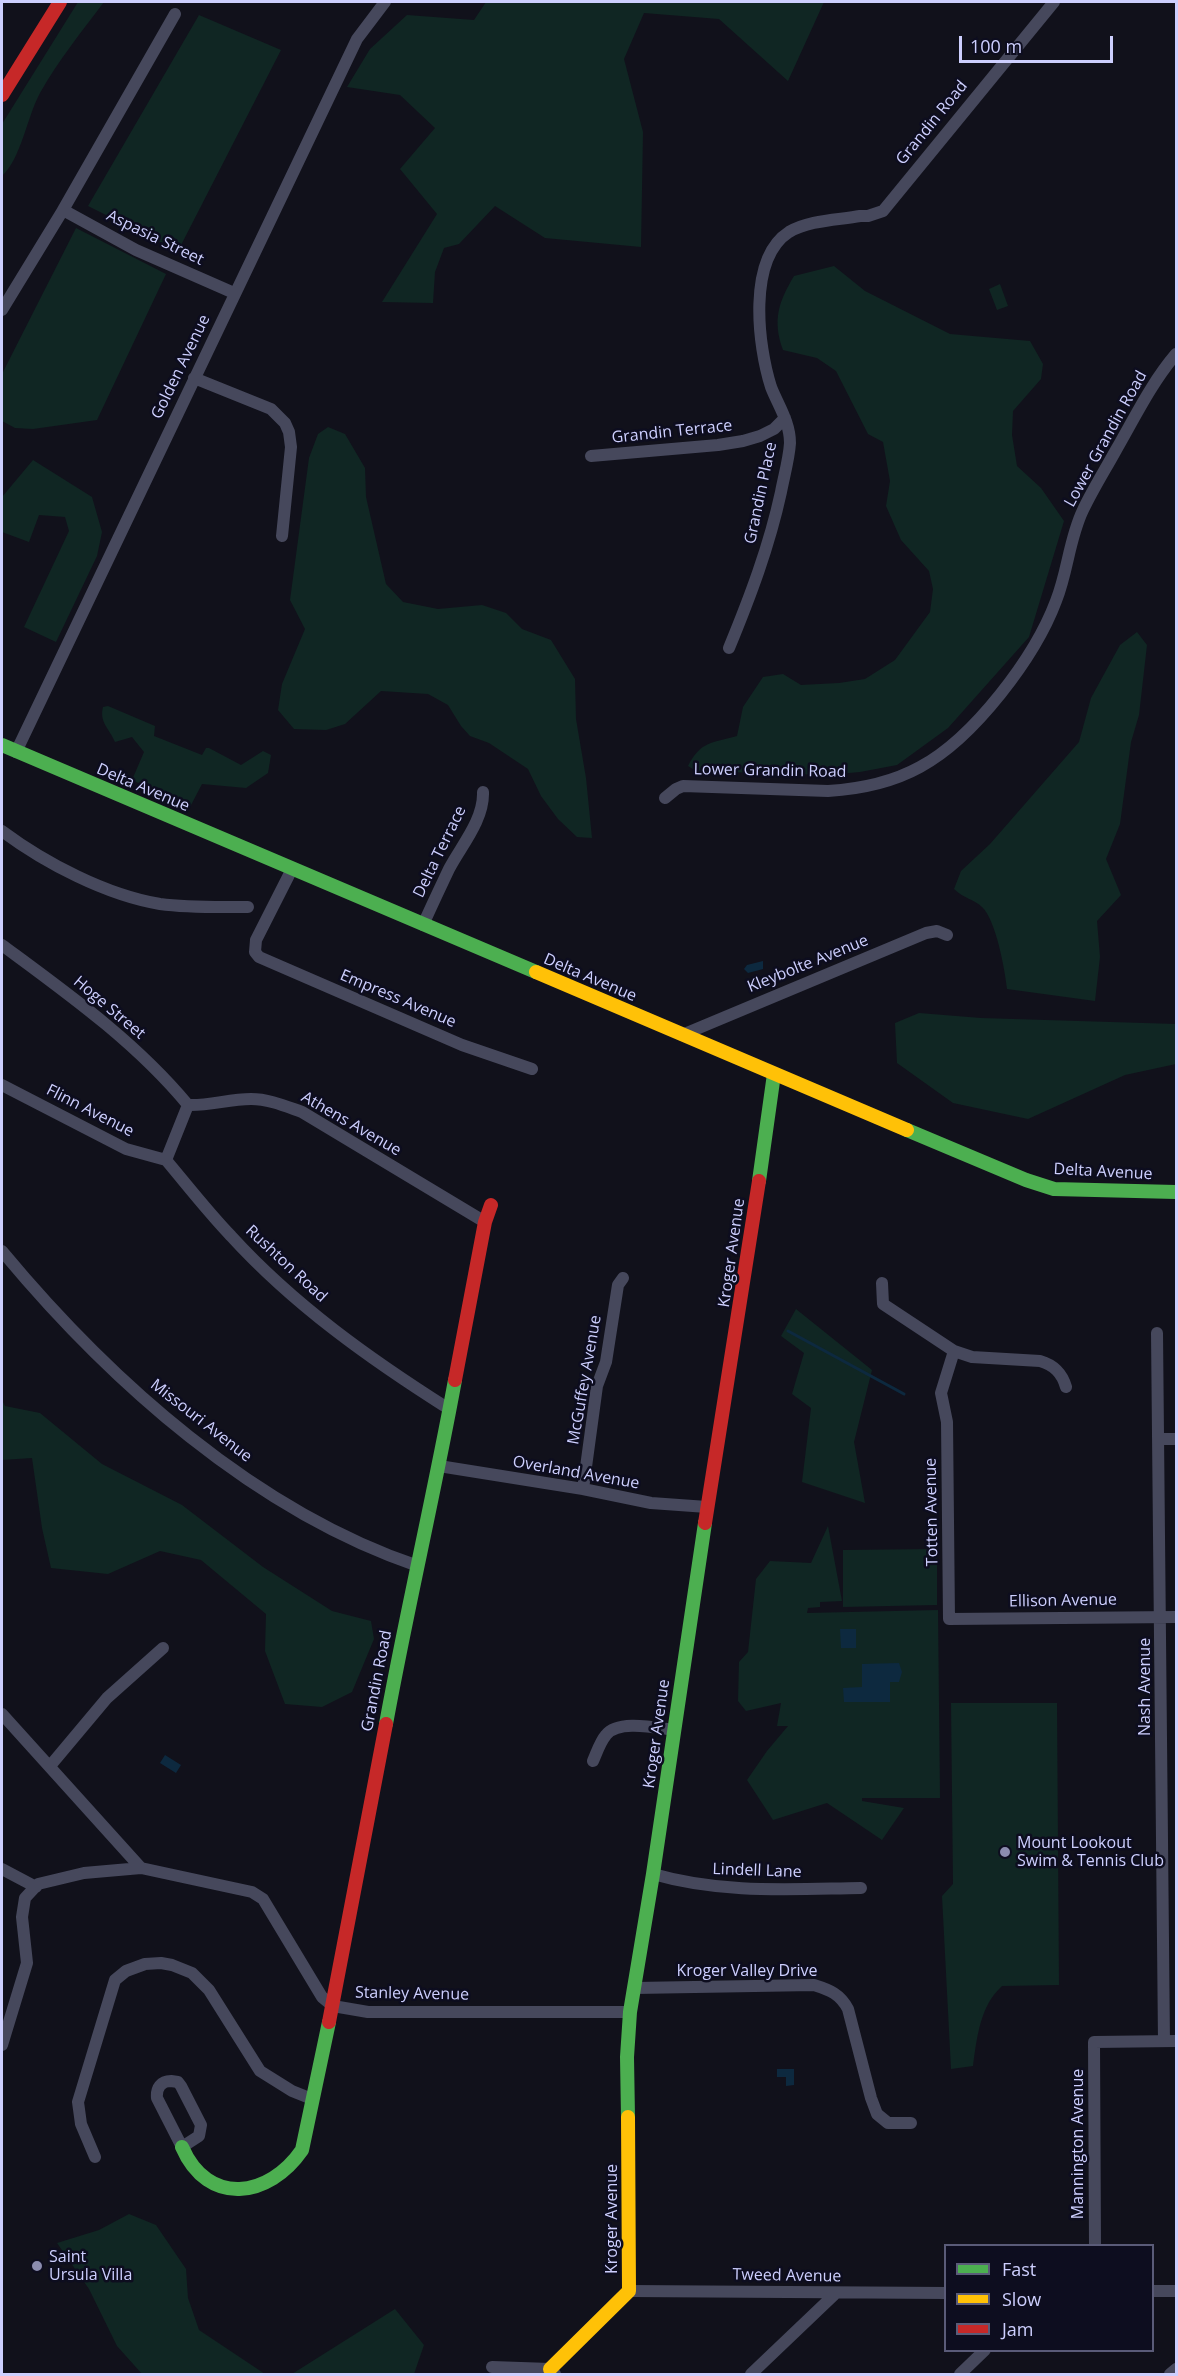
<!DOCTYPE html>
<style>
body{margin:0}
#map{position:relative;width:1178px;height:2376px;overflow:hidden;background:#11111b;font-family:"Open Sans",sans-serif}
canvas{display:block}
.frame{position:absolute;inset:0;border:3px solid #cdcffe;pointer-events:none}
.legend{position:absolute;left:944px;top:2244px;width:210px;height:108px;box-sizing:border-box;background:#0d0d1f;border:2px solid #5a5b78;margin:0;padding:8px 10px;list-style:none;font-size:18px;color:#cdcffe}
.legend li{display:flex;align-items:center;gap:12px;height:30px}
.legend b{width:30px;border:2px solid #5a5b78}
.scale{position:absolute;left:959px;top:36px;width:154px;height:27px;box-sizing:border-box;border:3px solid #cdcffe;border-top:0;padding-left:8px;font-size:18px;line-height:21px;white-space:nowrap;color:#cdcffe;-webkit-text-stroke:4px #0d0d1f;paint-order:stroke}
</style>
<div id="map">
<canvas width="1178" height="2376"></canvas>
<div class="frame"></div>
<ul class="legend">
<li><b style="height:8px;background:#4caf50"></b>Fast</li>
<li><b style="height:8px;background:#ffc107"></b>Slow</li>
<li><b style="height:8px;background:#c62828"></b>Jam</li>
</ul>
<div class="scale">100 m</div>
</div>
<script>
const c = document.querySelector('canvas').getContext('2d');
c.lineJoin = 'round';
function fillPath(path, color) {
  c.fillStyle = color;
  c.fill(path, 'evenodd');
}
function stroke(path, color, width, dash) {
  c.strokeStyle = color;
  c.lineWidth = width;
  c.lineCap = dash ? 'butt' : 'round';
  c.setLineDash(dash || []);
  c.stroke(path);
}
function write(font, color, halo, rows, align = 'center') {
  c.font = font + ' "Open Sans",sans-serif';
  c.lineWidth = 5;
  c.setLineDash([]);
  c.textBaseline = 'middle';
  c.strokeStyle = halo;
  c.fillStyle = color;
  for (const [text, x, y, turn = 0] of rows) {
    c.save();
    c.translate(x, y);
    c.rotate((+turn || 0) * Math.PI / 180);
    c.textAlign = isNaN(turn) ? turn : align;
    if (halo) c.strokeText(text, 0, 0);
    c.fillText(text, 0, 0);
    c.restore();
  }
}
const green = new Path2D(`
 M78,2H104C82,31 58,61 40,93C27,117 21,159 2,176V124Z
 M486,2H824L788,81L719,19L644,13L624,59L643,132L641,247L545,238L495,206L459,244L444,248L435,272L433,303L382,302L437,214L400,169L435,128L400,95L347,87L370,49L407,15L474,20Z
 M199,15L281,50L178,251L88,206Z
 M76,228L166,274L97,420L33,429L15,428L2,421V374Z
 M834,266L865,291L950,334L1030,341L1043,364L1041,379L1013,411L1012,435L1017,466L1041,488L1064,521L1029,637L948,728L897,765L860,772L826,775L696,771L688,766C701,741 712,743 737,736L743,707L763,677L783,674L801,685L839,683L865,679L895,660L930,612L933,589L929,571L901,540L886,506L890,481L883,442L868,434L836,371L817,358L783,350C772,320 779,301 794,276Z
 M1000,284L1008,306L997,310L989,289Z
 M328,427L345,434L365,468L366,497L386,584L403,602L438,609L482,605L506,613L522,629L551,640L575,679L576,719L586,778L592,838L577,837L558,819L541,796L528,769L489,743L470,736L461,726L448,705L428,694L381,691L345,724L326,730L294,729L278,710L282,684L305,629L290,600L309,458L318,434Z
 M33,460L92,497L102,532L97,556L56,642L24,627L69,531L65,517L39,515L29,542L2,532V497Z
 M1137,632L1147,645L1139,715L1131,742L1120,824L1106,859L1121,895L1097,921L1100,957L1095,1001L1007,989C1005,970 996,920 982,907C975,900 963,898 954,889L961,871L990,844L1079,742L1091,698L1120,645Z
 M108,706L155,726L154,736L202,755L206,748H209L241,765L263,751L271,755L268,773L246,788L202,784L190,807L132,780L144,752L132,737L115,742C109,728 99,722 103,707Z
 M919,1013L981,1018L1176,1024V1064L1125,1075L1028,1119L953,1103L897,1063L895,1023Z
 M796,1309L872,1370L854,1442L865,1503L802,1482L811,1408L792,1394L804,1353L781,1336Z
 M2,1400L5,1406L40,1413L102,1464L182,1505L263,1567L332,1611L371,1621L374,1639L352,1692L322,1707L285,1704L265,1651L266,1614L201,1560L160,1551L108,1574L51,1568L42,1528L32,1458L2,1460Z
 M828,1526L842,1601L820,1602V1607L808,1608L807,1613L938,1610L940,1798H862V1801L904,1808L882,1840L827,1803L773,1820L747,1780L767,1751L788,1726H777L781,1703L746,1711L738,1701L739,1662L748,1652L756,1579L770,1561L811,1563Z
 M937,1549V1605L843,1607V1550Z
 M951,1703H1057L1059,1985L1002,1986C980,2006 977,2037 973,2066L951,2069L942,1896L953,1884Z
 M129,2214L156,2225L186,2269L188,2298L199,2330L265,2374H142L117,2346L89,2289L57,2243L99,2230Z
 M395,2309L424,2345L414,2374H292Z`);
const water = new Path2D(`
 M763,961V969L748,973L744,969L747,965Z
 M840,1629H856V1648H841Z
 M899,1663L902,1672L899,1682H890V1702H844L843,1688L862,1687V1664Z
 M165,1755L181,1765L176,1773L160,1763Z
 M777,2069H794V2085L786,2086V2077H777Z`);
const stream = new Path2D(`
 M788,1331L904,1394`);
const street = new Path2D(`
 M63,210L136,250L234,293
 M2,310L63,210L175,14
 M194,378L271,409L285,423L289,432L291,447L282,536
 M591,456L718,445L743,441L760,436L774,429L785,418
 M729,648C750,597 769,547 781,492C784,476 789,459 790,443C790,422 778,405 771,387C758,346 747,259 789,232C809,220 838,220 860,216H868L883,211L1054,2
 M16,752L357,39L385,2
 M665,798L676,789L683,786L828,791C860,789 891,783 920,767C974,738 1035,657 1056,601C1068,571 1069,539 1083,510C1093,489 1105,470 1116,450C1135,417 1152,382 1176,354
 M2,831C45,863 106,895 160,904C189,908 219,907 248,907
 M292,869L256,940L255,952L259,957L462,1045L532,1069
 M423,925C431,907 440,888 449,869C461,846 484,820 483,792
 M2,945C67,993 136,1042 188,1105
 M682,1035L926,933L937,931L947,935
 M2,1085L126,1149L166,1160
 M188,1105L166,1160C187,1185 208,1212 231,1236C294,1305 370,1359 449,1409
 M188,1105C209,1106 229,1099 251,1099C269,1099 285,1106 302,1112L485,1222
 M2,1251C110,1381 255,1511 418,1566
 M882,1283L883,1304L954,1351L972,1357L1040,1361C1054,1365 1062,1373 1066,1387
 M1157,1333L1164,2041
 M954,1351L941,1393L947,1422L949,1619L1176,1617
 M1159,1439H1176
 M439,1466L583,1489L651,1503L707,1507
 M583,1489L597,1386L606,1362L618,1285L623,1278
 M2,1714L141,1868L252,1892L263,1899L322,1997L333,2006L368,2012H630
 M593,1761C597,1752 600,1742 606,1735C618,1719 657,1728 675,1730
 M50,1766L107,1698L163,1648
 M2,1869L36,1887
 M653,1874C722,1894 790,1889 861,1888
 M635,1988L814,1985C830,1990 840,1994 848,2009L871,2098L877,2114L888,2123H911
 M2,2045L27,1963L22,1917L25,1898L38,1884L84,1873L141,1868
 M171,2081L178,2082L181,2086L201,2125L199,2136L182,2147L157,2098C156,2088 161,2081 171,2081Z
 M95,2157L81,2124L78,2102L115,1980L126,1971L145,1964L161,1963L172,1965L192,1973L209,1990L260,2071L292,2091L312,2099
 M1095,2246L1094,2042L1176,2041
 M629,2291L946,2293
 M1152,2291H1176
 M492,2367L550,2369L555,2374
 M751,2374L836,2293
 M960,2374L985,2350
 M1170,2374L1176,2369`);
const fast = new Path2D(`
 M2,745L536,972
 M907,1130L1026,1180L1054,1189L1176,1192
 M759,1181L774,1074
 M386,1724C407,1609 434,1495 455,1380
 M628,2117L627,2057L630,2012L653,1874L705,1523
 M182,2147C208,2207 269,2198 302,2150L329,2022`);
const slow = new Path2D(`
 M536,972L907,1130
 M550,2369L629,2291L628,2117`);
const jam = new Path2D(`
 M2,95L60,2
 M455,1380L485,1222L491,1205
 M705,1523L759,1181
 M329,2022L386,1724`);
const markers = [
 [1005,1852,6,"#8b8caf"],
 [37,2266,6,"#8b8caf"]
];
const streetNames = [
 ["Grandin Road",932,123,-51],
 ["Aspasia Street",155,238,26],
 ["Golden Avenue",181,367,-64],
 ["Grandin Terrace",672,432,-6],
 ["Lower Grandin Road",1106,439,-61],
 ["Grandin Place",761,493,-78],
 ["Lower Grandin Road",770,771,1],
 ["Delta Avenue",143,788,23],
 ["Delta Terrace",440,852,-64],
 ["Kleybolte Avenue",808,964,-22],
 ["Delta Avenue",590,978,23],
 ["Empress Avenue",398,999,23],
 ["Hoge Street",109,1008,40],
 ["Flinn Avenue",90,1111,27],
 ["Athens Avenue",351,1124,30],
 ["Delta Avenue",1103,1172,3],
 ["Kroger Avenue",732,1253,-82],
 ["Rushton Road",286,1264,43],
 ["McGuffey Avenue",585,1380,-80],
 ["Missouri Avenue",201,1421,38],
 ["Overland Avenue",576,1473,10],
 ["Totten Avenue",932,1512,-91],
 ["Ellison Avenue",1063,1601,-1],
 ["Grandin Road",377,1681,-79],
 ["Nash Avenue",1145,1687,-90],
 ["Kroger Avenue",657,1734,-82],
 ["Lindell Lane",757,1871,2],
 ["Kroger Valley Drive",747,1971],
 ["Stanley Avenue",412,1994,1],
 ["Mannington Avenue",1078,2144,-90],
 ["Kroger Avenue",612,2219,-90],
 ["Tweed Avenue",787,2276,1]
];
const poiNames = [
 ["Mount Lookout",1017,1843],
 ["Swim & Tennis Club",1017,1861],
 ["Saint",49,2257],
 ["Ursula Villa",49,2275]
];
fillPath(green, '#102623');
fillPath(water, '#0d293f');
stroke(stream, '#0d293f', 3);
stroke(street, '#46485c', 12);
stroke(fast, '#4caf50', 14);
stroke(slow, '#ffc107', 14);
stroke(jam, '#c62828', 14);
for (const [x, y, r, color] of markers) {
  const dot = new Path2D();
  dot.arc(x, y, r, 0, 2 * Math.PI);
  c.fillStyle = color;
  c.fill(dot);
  stroke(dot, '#0d0d1f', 2);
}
write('16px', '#cdcffe', '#0d0d1f', streetNames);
write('16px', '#cdcffe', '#0d0d1f', poiNames, 'left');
</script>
